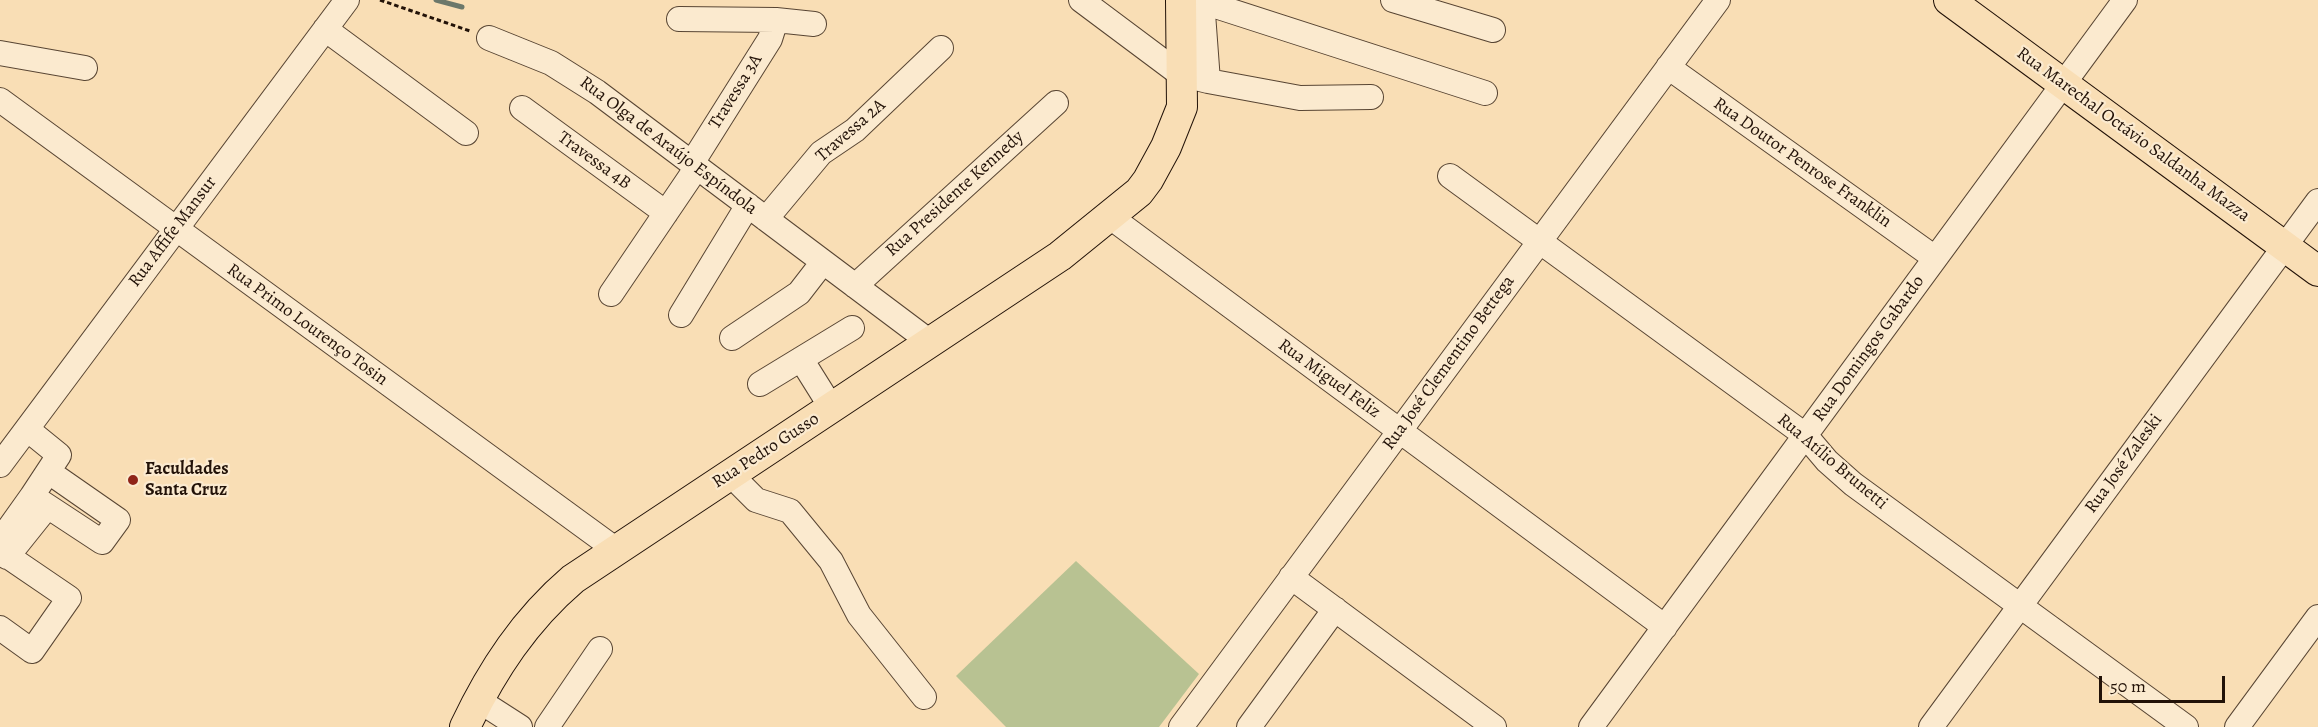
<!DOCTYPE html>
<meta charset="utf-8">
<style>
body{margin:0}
#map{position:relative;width:2318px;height:727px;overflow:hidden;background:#f9deb5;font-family:Alegreya,serif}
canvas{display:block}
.scale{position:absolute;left:2099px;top:676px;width:126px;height:27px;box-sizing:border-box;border:3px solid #221208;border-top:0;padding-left:8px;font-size:18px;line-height:21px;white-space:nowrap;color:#221208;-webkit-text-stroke:4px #fbeacf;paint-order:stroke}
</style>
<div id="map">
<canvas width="2318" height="727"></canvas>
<div class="scale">50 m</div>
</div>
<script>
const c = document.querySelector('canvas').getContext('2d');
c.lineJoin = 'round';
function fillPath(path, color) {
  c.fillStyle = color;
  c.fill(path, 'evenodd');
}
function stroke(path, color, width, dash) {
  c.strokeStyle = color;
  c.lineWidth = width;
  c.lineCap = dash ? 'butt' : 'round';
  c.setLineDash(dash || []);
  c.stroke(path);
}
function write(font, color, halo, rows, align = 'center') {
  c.font = font + ' Alegreya,serif';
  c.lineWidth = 4.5;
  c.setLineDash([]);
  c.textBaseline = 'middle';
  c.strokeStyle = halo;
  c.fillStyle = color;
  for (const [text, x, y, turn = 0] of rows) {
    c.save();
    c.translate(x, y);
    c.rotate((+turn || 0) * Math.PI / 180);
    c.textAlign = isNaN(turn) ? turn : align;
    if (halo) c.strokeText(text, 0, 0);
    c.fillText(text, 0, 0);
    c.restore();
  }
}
const green = new Path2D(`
 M1076,561L1199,674L1159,727H1006L956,676Z`);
const stream = new Path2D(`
 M436,0L462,7`);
const path = new Path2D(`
 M380,0L470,31`);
const minor = new Path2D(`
 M1081,0L1180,74L1208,81L1300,98L1371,97
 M1202,0L1208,81
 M1393,0L1493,30
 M1203,2L1485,93
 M679,19L776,20L814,24
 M325,29L466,133
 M489,38L551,63L597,92L930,342
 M0,53L85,68
 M1668,67L1935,258
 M0,100L615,549
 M522,108L666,213
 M692,163L770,39L776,20
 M1450,176L1805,435L1827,461L1853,484L2186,727
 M1109,216L1665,627
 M766,219L821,153L855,130L941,48
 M855,286L1056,103
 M611,294L697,167
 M681,315L748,205
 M732,338L799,293L823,262
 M801,359L831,407
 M760,384L852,328
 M27,429L59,455L32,496L102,542L118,520L49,472
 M0,465L347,0
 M730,474L756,500L790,511L831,561L859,615L924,697
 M0,541L32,496
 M0,551L69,598L32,651L0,628
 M7,557L47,507
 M1291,577L1494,727
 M478,700L520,727
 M547,727L600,649
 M1181,727L1718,0
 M1249,727L1335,609
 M1591,727L2125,0
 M1931,727L2318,201
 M2237,727L2318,617`);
const major = new Path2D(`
 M1949,0L2318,271
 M465,727C492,670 525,620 573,579L1060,256L1139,192L1148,180L1166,147L1182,107L1181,0`);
const markers = [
 [133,480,6,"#8f2418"]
];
const streetNames = [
 ["Travessa 3A",736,92,-58],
 ["Travessa 2A",851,131,-41],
 ["Rua Marechal Octávio Saldanha Mazza",2133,135,36],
 ["Rua Olga de Araújo Espíndola",668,146,37],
 ["Travessa 4B",594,161,36],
 ["Rua Doutor Penrose Franklin",1802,163,35],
 ["Rua Presidente Kennedy",955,194,-42],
 ["Rua Affife Mansur",173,232,-53],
 ["Rua Primo Lourenço Tosin",307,325,36],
 ["Rua Domingos Gabardo",1869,349,-54],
 ["Rua José Clementino Bettega",1449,363,-54],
 ["Rua Miguel Feliz",1329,379,36],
 ["Rua Pedro Gusso",766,451,-33],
 ["Rua Atílio Brunetti",1832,462,40],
 ["Rua José Zaleski",2124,464,-54]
];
const poiNames = [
 ["Faculdades",145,470],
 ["Santa Cruz",145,491]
];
fillPath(green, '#b8c292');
stroke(stream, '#6c786b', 5);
stroke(minor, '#584533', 26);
stroke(major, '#221208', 32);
stroke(path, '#221208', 3, [4.5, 3]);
stroke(minor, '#fbeacf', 24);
stroke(major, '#f9deb5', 30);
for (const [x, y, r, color] of markers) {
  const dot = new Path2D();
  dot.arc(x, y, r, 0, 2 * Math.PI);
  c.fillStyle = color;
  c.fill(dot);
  stroke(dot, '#fbeacf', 2);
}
write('18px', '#221208', '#fbeacf', streetNames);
write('bold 18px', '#221208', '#fbeacf', poiNames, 'left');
</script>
